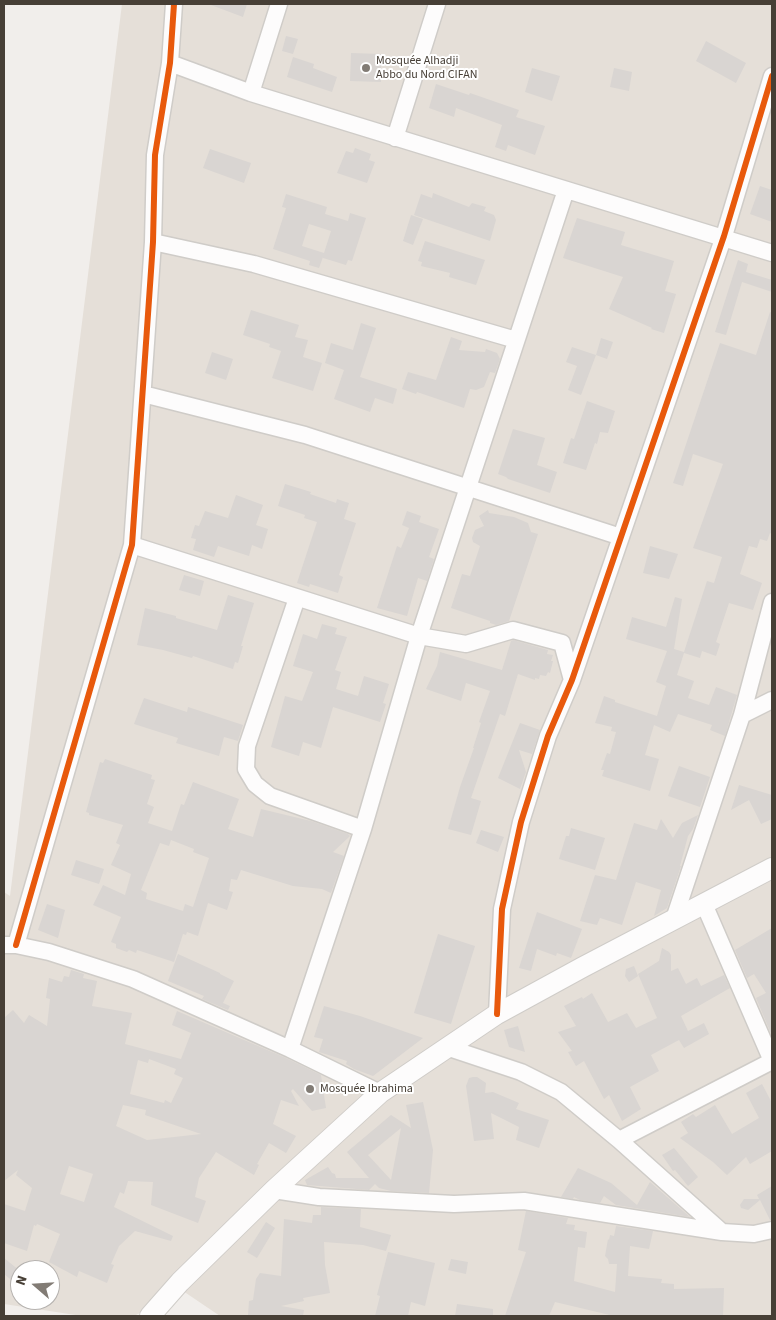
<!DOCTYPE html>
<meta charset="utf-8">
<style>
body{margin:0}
#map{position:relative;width:776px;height:1320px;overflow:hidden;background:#f1eeeb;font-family:"Source Sans 3",sans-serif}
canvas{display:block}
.frame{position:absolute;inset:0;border:5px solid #473f36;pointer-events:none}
.north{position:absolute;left:10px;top:1260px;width:50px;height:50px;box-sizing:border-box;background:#fff;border:1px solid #b5b2af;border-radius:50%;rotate:289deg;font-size:14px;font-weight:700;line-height:20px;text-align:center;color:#473f36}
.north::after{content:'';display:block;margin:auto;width:18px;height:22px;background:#827c75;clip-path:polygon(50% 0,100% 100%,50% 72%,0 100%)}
</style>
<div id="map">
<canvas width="776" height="1320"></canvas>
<div class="frame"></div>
<div class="north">N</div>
</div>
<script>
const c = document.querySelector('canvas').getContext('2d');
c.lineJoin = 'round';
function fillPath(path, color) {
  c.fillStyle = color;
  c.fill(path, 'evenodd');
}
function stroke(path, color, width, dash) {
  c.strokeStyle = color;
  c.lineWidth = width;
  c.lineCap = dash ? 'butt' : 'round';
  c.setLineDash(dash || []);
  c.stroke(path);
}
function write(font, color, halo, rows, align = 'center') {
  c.font = font + ' "Source Sans 3",sans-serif';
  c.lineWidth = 4;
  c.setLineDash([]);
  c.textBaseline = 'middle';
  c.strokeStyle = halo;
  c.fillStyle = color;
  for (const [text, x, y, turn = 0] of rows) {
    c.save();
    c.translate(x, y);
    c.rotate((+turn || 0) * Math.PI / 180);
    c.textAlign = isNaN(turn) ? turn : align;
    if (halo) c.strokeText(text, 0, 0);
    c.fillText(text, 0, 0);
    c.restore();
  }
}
const residential = new Path2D(`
 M122,4H772V1316H220L183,1291L134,1316H82L4,1304V892L10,896ZM20,1270H50V1300H20Z`);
const building = new Path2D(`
 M211,4H247L243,17L211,5Z
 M286,36L298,39L293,54L282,51Z
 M706,41L746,63L736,83L696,61Z
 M351,53L381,54V82L350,81Z
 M293,57L314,64L313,68L337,77L332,92L287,77Z
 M532,68L560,76L552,101L525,92Z
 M614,68L632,72L629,91L610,87Z
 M436,84L469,95L470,93L519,110L516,117L545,126L535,155L508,145L506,151L495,147L502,125L456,108L454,117L429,108Z
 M355,148L371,154L369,160L375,162L367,183L337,173L346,151L353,153Z
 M210,149L251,163L244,183L203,168Z
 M760,186L772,190V222L750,214Z
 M433,193L469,207L472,203L486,207L484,211L494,215L496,220L490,241L414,215L421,194L432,198Z
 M286,194L327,207L325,214L348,221L350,213L366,218L352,261L348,260L346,265L323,258V257L319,268L309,265L310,261L273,249L286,208L282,207ZM309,224L331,231L324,253L302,246Z
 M411,215L423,219L413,245L403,241Z
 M577,218L625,232L621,245L674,261L665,291L676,294L664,333L651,329L652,328L609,309L623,277L563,258Z
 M425,241L485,260L476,285L449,277L450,273L421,266L422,262L418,261Z
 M738,260L748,264L746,272L772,280V292L742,282L726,335L715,332Z
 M251,310L299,325L295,337L308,340L303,357L322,363L313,391L272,378L281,351L269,347L270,344L243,335Z
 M770,312L772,313V534L770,533L767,541L760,539L757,548L749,546L740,574L762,583L753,610L729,603L716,642L720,644L716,656L702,651L700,658L684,653L677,675L694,681L688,698L709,705L716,687L737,695L725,736L710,730L712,725L678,714L670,732L654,725L645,755L659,759L650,791L602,776L604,770H601L607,753L610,754L616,732L611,731L612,727L595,723L604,696L615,700V702L657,716L666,686L656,682L667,651L626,639L632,617L666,627L675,597L682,599L674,649L684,652L707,581L714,583L722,557L693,548L723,464L693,454L683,486L673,483L720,343L756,355Z
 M361,323L376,328L360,377L397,389L393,404L375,398L370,412L334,399L344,370L325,363L331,343L353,350Z
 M451,337L462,341L459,350L485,352L486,349L497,353L500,359L495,373L490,372L484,387L476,390L470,389L464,408L417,392L416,394L402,389L408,372L436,380Z
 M601,338L613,342L607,359L596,355L581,395L568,390L577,366L566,362L572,347L596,355Z
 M212,352L233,359L226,380L205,373Z
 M587,401L615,411L608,433L600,432L597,444L595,443L586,470L563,463L571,438L574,439Z
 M513,429L545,438L537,465L557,472L550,493L508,479L506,477L498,474Z
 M285,484L311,492L310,494L336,503L337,499L349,503L344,519L356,523L339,575L343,577L338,593L310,584L309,587L297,583L317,522L304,518L305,515L278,506Z
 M236,495L263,505L256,525L268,529L262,549L252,545L249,556L218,546L214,557L193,550L196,539L191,538L195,525L199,526L205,511L228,518Z
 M488,510L489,513L514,517L528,523L531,532L538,534L509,621L496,625L490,623V621L451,608L462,574L470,576L480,546L473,542L472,538L475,530L484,526L479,516Z
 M407,511L421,516L419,522L439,529L429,557L434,559L427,581L418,578L407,616L377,608L397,546L401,548L409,528L402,525Z
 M650,546L678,554L669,579L643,573Z
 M184,575L204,581L200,596L179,590Z
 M228,595L254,603L241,646H243L238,663L235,662L233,669L193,656L192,658L163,650L137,645L145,608L176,616V618L217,630Z
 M322,624L337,628L335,634L347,637L335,670L341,672L336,689L358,696L364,676L389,684L383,703L386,704L380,722L333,707L321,748L303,742L299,756L271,747L285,696L302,701L313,672L293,666L303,634L317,639Z
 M513,640L548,650L547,654L553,655L551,661H553L550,673L548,672L546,676L540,675L539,679L535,678V680L518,674L505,716L500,714L471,798L481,801L471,835L448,829L460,787L474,748H473L481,723L479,722L490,691L466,683L461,701L426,689L437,666L440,652L502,670L511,641Z
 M144,698L187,712L188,707L243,725L238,741L224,737L219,756L176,743L178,738L134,724Z
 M520,723L540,730L532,754L519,750L526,772L520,789L498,778Z
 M105,759L152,775L151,779L155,780L147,804L154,807L148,823L172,831L181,804L184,805L193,782L239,799L228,829L253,837L261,809L311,821L348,834L350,836L333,852L344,856L331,893L322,889L293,886L241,870L237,880L231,879L229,891L233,892L227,910L208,903L198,936L187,932L186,935L183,934L174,962L137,950L136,953L129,950L127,952L116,948V944L111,942L121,917L93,905L103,885L125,895L131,874L111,865L120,845L116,843L123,825L89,815V813L86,812L100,762L103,763ZM171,840L194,849L193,852L209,858L193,907L185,904L183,911L146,899L147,893L141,890L160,843L169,846Z
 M679,766L710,777L700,807L668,796Z
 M739,785L772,795V819L761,824L749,800L731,810Z
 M698,815L693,829L688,836L680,866H681L667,908L654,916L661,890L636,882L622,925L600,918L597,925L580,921L595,875L616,880L634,823L657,830L661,819L673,838L682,823Z
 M571,828L605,838L595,870L559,859L566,836H569Z
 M481,830L504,837L498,852L476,843Z
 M76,860L104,869L99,884L71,875Z
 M47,904L65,910L58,938L38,930Z
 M537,912L582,929L571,958L557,953L556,956L537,949L531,971L519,968Z
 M772,928V1036L756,998L766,993L754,974L747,978L735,950Z
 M438,934L475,946L451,1024L414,1013Z
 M662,948L669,952L671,955V971L678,968L686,984L697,978L701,986L724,975L730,988L681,1016L688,1031L704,1023L709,1034L684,1048L679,1040L651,1055L659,1071L630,1087L641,1109L622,1121L609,1095L604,1099L584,1061L576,1066L568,1052L572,1051L558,1032L576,1026L564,1006L582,997L583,999L592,993L608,1022L627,1013L636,1028L657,1018L638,974L659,961Z
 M178,954L220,973V974L234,981L223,1003L230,1006L228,1010L202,999L204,996L168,981Z
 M634,966L638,976L629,982L625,976L626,969Z
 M71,970L84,974L83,978L97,981L92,1006L132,1013L125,1044L181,1059L191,1033L172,1025L177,1011L286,1058L321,1075L326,1108L312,1111L293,1089L291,1091L299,1106L281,1100L273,1124L296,1136L286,1153L269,1143L257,1164L259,1165L254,1175L216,1152L199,1178L195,1197L206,1201L198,1223L151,1205L153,1182L128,1181L124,1194L120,1192L114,1207L173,1236L171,1241L135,1231L119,1246L111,1264L114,1265L107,1283L79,1271L77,1277L49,1262L60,1234L37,1224L36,1226L34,1225L27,1251L4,1243V1204L25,1211L32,1188L16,1175L18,1170L4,1181V1018L13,1010L24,1023L29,1015L47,1026L50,999L46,998L49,978L62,982L64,976L69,977ZM149,1059L176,1069L174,1074L183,1078L171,1103L165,1100L164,1103L130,1094L138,1060L148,1063ZM123,1105L146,1110L145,1115L201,1134L147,1140L116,1126ZM69,1166L93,1174L84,1202L60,1194Z
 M324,1006L360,1016L423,1038L373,1076L354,1069L346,1064L347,1061L319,1052L323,1039L314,1037Z
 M518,1026L525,1052L509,1047L504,1030Z
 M473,1077H477L486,1083L485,1093L493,1092L519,1103L516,1109L549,1120L539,1148L516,1140L519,1127L491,1113L494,1139L474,1141L466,1086L469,1078Z
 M762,1084L772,1103V1151L750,1164L746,1157L727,1175L713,1162L680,1138L688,1133L681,1122L693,1114L696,1117L715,1105L732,1134L759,1118L746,1093Z
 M423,1102L433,1150L429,1193L391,1191L379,1188L375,1184L369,1190L307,1185L305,1180L328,1167L332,1173L335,1174L336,1178H369L347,1152L391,1115L411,1128L406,1105ZM401,1128L391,1180L368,1155Z
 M674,1148L698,1177L688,1186L675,1170L673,1171L662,1155Z
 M578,1168L611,1183L637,1205L650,1182L690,1217L616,1205L604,1196L600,1203L580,1200L574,1197L573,1199L561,1197Z
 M772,1186V1220H770L760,1200L748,1210L741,1208L740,1205L744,1199H759L757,1195Z
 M321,1207L361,1209L360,1227L391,1235L386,1251L363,1245L324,1242L325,1265L330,1293L303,1298L304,1301L281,1306L304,1310L303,1316L248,1315L249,1301L253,1300L256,1279L260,1273L281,1276L284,1219L312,1223L313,1215H321Z
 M526,1211L568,1218L566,1224L575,1225L574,1230L587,1232L585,1248L578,1247L574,1281L615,1292L617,1264H609L608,1259L605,1256L608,1239L609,1240L610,1235L614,1236L616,1226L653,1231L649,1249L630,1246L628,1276L662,1279L661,1283L674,1284V1289L724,1288L723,1316H614L555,1302L549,1316H505L526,1252L518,1250Z
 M266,1222L275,1228L257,1258L247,1252Z
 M388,1252L435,1263L425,1306L411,1302L408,1316H375L380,1296L377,1295Z
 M4,1258L20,1271V1287L4,1274Z
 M451,1259L468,1262L466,1274L448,1270Z
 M457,1304L493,1309V1316H455Z`);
const minor = new Path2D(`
 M170,63L251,93L772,253
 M251,93L279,4
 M395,138L437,4
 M153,242L254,264L516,340
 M143,394L305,435L621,537
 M132,545L419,636L466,644L513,630L562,643L572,680
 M297,598L247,746L246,769L255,784L270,796L363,829
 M742,715L772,700
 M704,904L772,1061
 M674,919L742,715L772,602
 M4,945H16L49,952L133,979L290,1049L380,1093
 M16,945L132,545L153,242L155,155L170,63L174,4
 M497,1014L502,909L521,822L548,736L572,680L724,236L772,76
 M449,1048L521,1072L561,1092L619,1140L722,1232
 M290,1049L363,829L419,636L566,190
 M619,1140L772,1061
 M274,1190L319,1197L454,1204L524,1201L722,1232L754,1234L772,1230`);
const tertiary = new Path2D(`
 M150,1316L180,1282L274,1190L380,1093L497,1014L583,967L772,868`);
const cycleway = new Path2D(`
 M16,945L132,545L153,242L155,155L170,63L174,4
 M497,1014L502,909L521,822L548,736L572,680L724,236L772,76`);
const markers = [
 [366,68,5,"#827c75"],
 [310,1089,5,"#827c75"]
];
const poiNames = [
 ["Mosquée Alhadji",376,61],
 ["Abbo du Nord CIFAN",376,75],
 ["Mosquée Ibrahima",320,1089]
];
fillPath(residential, '#e5dfd8');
fillPath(building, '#d9d5d2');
stroke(minor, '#cfccc8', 19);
stroke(tertiary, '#cfccc8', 22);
stroke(minor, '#fdfcfc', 16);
stroke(tertiary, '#fdfcfc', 20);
stroke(cycleway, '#e8590c', 6);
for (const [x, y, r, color] of markers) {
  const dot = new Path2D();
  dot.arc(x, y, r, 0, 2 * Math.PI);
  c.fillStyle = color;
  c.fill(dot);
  stroke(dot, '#fff', 2);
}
write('12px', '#473f36', '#fff', poiNames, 'left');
</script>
